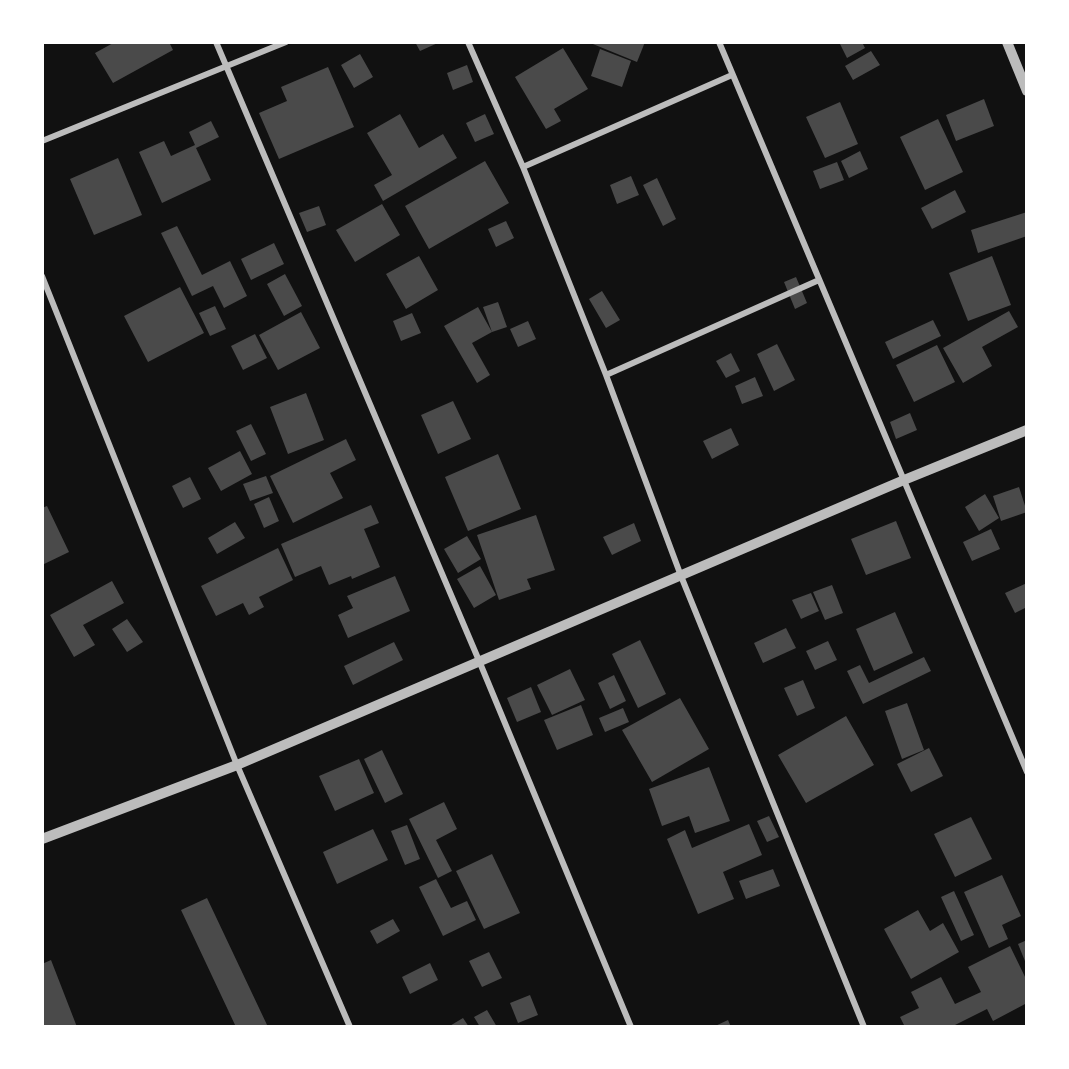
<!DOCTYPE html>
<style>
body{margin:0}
#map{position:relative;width:1069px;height:1069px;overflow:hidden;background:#111;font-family:"IBM Plex Sans",sans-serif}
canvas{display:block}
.frame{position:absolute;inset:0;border:44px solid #fff;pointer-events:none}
</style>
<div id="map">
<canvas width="1069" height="1069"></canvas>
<div class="frame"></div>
</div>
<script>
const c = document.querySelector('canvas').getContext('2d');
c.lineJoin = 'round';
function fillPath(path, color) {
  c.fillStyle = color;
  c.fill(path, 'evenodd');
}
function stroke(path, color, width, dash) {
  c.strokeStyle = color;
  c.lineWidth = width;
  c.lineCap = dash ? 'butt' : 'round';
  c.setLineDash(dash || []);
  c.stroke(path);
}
const building = new Path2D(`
 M115,42H169L173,50L113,83L95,53Z
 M415,42H440L420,51Z
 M588,42H645L637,62Z
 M839,42H862L865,48L847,58Z
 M563,48L588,89L554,109L561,121L546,129L515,77Z
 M600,49L631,61L622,87L591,76Z
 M871,51L880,65L853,80L845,66Z
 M360,54L373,77L354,88L341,65Z
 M467,65L473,82L453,90L447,73Z
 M328,67L354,127L279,159L259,113L287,101L281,87Z
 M984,99L994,126L956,141L946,115Z
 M840,102L858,144L825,158L806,117Z
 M400,114L419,148L443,134L457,158L383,201L374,185L392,175L367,133Z
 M485,114L494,134L475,142L466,123Z
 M938,119L963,172L925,190L900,137Z
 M211,121L219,137L196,148L211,180L162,203L139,152L164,141L171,156L195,145L189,132Z
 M860,151L868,169L849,178L841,161Z
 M118,158L142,215L94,235L70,179Z
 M485,161L509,203L429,249L405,206Z
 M837,162L844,180L820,189L813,171Z
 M631,176L639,195L617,204L610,185Z
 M657,178L676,219L663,226L643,185Z
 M955,190L966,212L932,229L921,208Z
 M382,204L400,235L355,262L336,230Z
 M319,206L326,225L307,232L299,213Z
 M1027,212V236L978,253L971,230Z
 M506,221L514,238L496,247L488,229Z
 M177,226L202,275L230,261L247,296L224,308L213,286L192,296L161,233Z
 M274,243L284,264L251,280L241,259Z
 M419,256L438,290L406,309L386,274Z
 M992,256L1011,305L968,321L949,273Z
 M285,274L302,306L284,316L267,284Z
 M796,277L807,303L795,309L784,282Z
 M180,287L204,333L148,362L124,316Z
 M602,291L620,320L606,328L589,299Z
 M498,302L507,327L492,332L483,307Z
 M215,306L226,329L210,336L199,313Z
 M478,307L492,332L472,343L490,375L477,383L444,326Z
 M1009,311L1018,327L982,347L992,366L963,383L943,348Z
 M301,312L320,348L278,370L259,335Z
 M412,313L421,333L401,341L393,321Z
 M933,320L941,336L893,359L885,342Z
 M528,321L536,339L518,347L510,329Z
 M255,334L267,358L243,370L231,346Z
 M777,344L795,380L774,391L757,354Z
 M937,345L955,382L914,402L896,365Z
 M731,353L740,371L726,378L716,361Z
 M755,377L763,396L742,404L735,386Z
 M306,393L324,440L288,454L270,407Z
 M453,401L471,439L438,454L421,415Z
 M910,413L917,430L896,439L890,422Z
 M251,424L266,454L251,461L236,431Z
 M731,428L739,445L712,459L703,441Z
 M346,439L356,460L330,473L343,498L293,523L270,476Z
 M240,451L252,474L221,491L208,468Z
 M498,454L521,509L468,531L445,477Z
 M266,476L273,493L250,501L243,484Z
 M190,477L201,499L183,508L172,486Z
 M1019,487L1027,512L1001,521L993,496Z
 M985,494L999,518L979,531L965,507Z
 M269,497L279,521L264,528L254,504Z
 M371,505L379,523L364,529L380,567L352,579L351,576L329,585L321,566L295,577L281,544Z
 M47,506L69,552L42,565V508Z
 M536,515L555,570L527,579L531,589L499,600L477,535Z
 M896,521L911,558L866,575L851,539Z
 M235,522L245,538L217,554L208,538Z
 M634,523L641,541L612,555L603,537Z
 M991,529L1000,549L972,561L963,542Z
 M467,536L481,559L458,573L444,549Z
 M278,548L293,580L259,597L264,607L249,615L243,603L216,616L201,586Z
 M480,566L496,595L474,608L457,579Z
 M395,576L410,611L348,638L338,615L353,608L347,596Z
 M112,581L124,603L83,625L95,645L74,657L50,615Z
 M1027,583V607L1015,613L1005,593Z
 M832,585L843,613L825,620L813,592Z
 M811,593L819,611L801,619L792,600Z
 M895,612L913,653L874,671L856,629Z
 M127,619L143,642L127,652L112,629Z
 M786,628L796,648L763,663L754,643Z
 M640,640L666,694L638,708L612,654Z
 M828,641L837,660L815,670L806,651Z
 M394,642L403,660L353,685L344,666Z
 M924,657L931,671L863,704L847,671L860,665L869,683Z
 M570,669L585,700L552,715L537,685Z
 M614,675L626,701L610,709L598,683Z
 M803,680L815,708L797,716L784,688Z
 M531,687L541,712L517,722L507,698Z
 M680,698L709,749L652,782L622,730Z
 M907,703L924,750L902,759L885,711Z
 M581,705L593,735L557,750L544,720Z
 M623,708L629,722L605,732L599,718Z
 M846,716L874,765L806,803L778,755Z
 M929,748L943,776L911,792L897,764Z
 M382,750L403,794L385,803L364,759Z
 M359,759L374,793L335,811L319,776Z
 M709,767L730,821L695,833L689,816L662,826L649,789Z
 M444,802L457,829L436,840L452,871L438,878L409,819Z
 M769,816L779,837L767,842L757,821Z
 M971,817L992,859L955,877L934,834Z
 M749,824L762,855L723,872L734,899L698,914L667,839L685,830L692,848Z
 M407,825L420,859L405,865L391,831Z
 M373,829L388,860L337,884L323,852Z
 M492,854L520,913L484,929L456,871Z
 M773,869L780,886L746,899L739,881Z
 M1002,875L1021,916L1002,925L1008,939L989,948L964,892Z
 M436,879L451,908L467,901L476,920L443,936L419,887Z
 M954,891L974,935L961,941L941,897Z
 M207,898L268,1027H236L181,910Z
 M918,910L930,931L943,923L959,952L911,979L884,929Z
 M393,919L400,931L377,944L370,931Z
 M1027,940V966L1018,944Z
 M1010,946L1027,981V1003L993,1021L987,1009L951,1027H905L900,1017L919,1008L911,992L941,977L955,1004L981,992L968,967Z
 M489,952L502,978L482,987L469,961Z
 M51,960L77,1027H42V964Z
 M430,963L438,980L410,994L402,977Z
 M530,995L538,1015L518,1023L510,1003Z
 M487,1010L497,1027H480L474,1017Z
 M463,1018L469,1027H448Z
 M728,1020L731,1027H713Z`);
const minor = new Path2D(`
 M216,42L480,663L631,1027
 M468,42L523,167L606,375L681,576L864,1027
 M719,42L1027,772
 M42,141L286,42
 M523,167L732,75
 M42,276L237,765L350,1027
 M606,375L819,280`);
const tertiary = new Path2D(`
 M1007,42L1027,91
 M42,839L237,765L904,480L1027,430`);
fillPath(building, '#4a4a4a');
stroke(minor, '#bcbcbc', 6);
stroke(tertiary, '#bcbcbc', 10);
</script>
